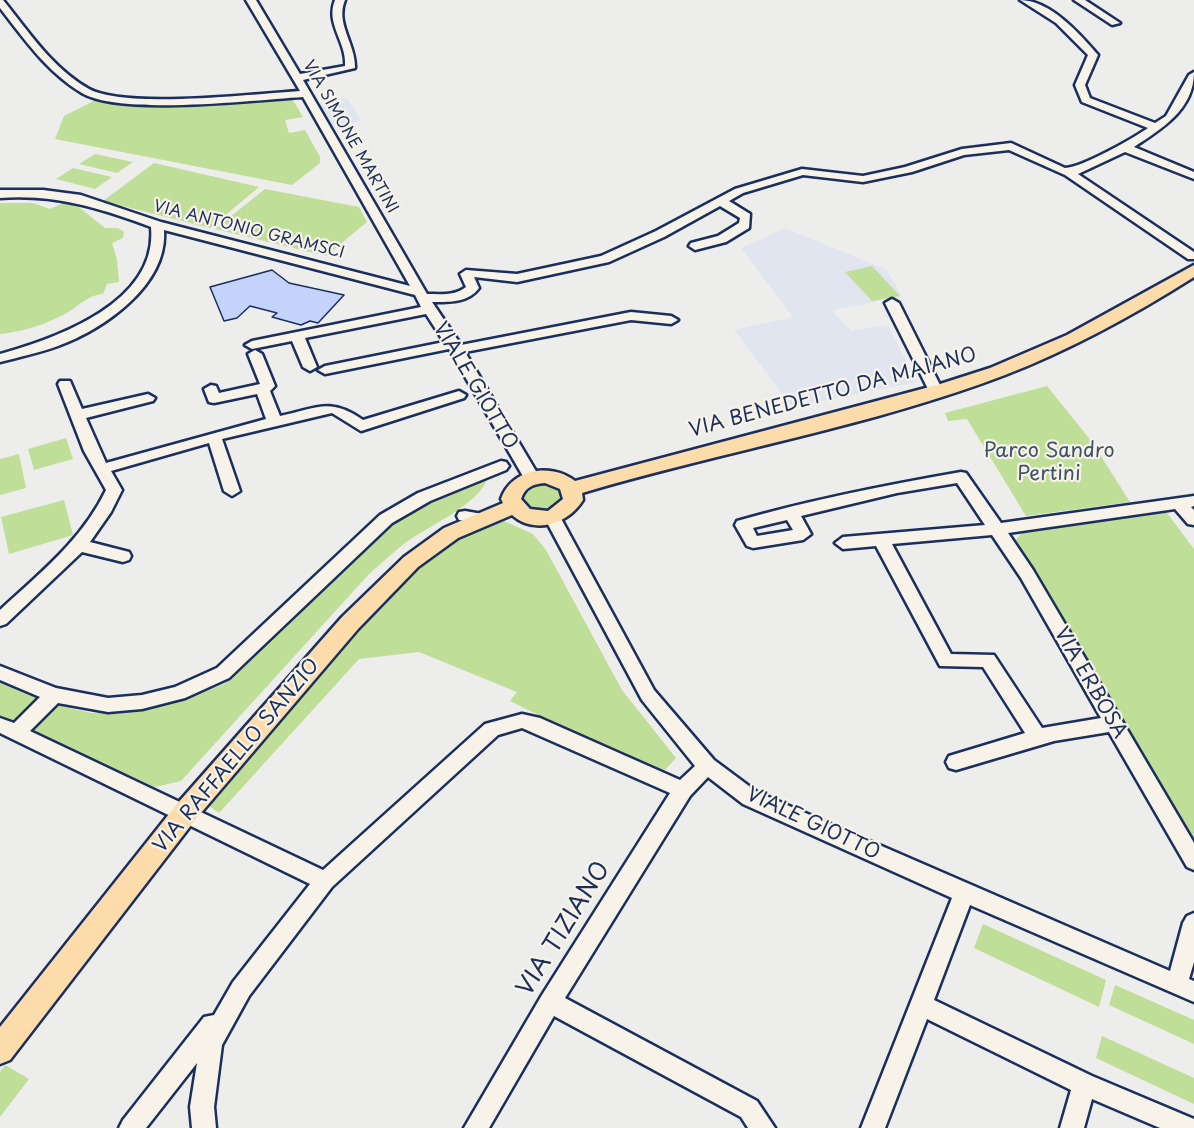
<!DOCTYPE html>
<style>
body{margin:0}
canvas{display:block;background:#ededeb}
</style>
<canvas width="1194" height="1128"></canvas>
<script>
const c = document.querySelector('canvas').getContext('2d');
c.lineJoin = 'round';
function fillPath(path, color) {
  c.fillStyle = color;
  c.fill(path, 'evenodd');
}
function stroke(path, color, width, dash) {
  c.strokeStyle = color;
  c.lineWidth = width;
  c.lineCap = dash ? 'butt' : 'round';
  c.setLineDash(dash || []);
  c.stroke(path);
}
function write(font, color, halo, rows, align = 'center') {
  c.font = font + ' "Playpen Sans",sans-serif';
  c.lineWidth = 4.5;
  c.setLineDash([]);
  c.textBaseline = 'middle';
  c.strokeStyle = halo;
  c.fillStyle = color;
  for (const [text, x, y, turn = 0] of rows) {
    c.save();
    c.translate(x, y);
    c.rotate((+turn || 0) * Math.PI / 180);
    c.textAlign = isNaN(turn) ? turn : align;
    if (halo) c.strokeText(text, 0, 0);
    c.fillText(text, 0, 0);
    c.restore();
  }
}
const built = new Path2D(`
 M347,98L362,121L332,127L317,104Z
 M785,228L887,270L902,297L832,310L851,331L888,325L917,382L792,407L734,330L793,317L741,248Z`);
const green = new Path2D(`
 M291,97L303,117L285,120L289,133L305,130L320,157V163L292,185L55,139L64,116L96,100L136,104Z
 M95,154L133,162L117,173L79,164Z
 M154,163L259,187L210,228L103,201Z
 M73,168L112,177L95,189L56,179Z
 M265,189L359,207L367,222L326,256L215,229Z
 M70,200L105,228H118L124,232L123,238L112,243L117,260L119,282L107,284L103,294C87,295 77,308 63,315C43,325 22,332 0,334V203H33L50,209Z
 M872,266L900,296L872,301L845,272Z
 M1047,386L1092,442L1130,502L1026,516L967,419L948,421L945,413Z
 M66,438L73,459L34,470L28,449Z
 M19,454L26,488L0,495V459Z
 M484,477L486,482C476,505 427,527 405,543C392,553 381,564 369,574L181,781L155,787L29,730L53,704L91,713L136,711L180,701L224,684L379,530L411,509Z
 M549,483L563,492V501C550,510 538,516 524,504L522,500L525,490L536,484Z
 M64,500L73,535L9,554L1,517Z
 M1164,509L1194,549V844L1014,543L1023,530Z
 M504,521L533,534L546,550L622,690L676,758L660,775L510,701L517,692L419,652L359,659L219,813L208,805L350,638L410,573L458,539Z
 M0,683L39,699L13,724L0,718Z
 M983,924L1106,980L1099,1007L974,948Z
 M1115,985L1194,1020V1044L1109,1005Z
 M1102,1036L1194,1078V1104L1096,1058Z
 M5,1065L29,1079L0,1117V1072Z`);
const building = new Path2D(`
 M272,270L289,283L344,295L318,323L310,321L301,325L272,317L277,313L250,306L237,318L224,321L210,287Z`);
const minor = new Path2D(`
 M0,0H3C29,32 52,68 89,89C126,109 253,94 300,91L246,0H256L300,74L345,66C347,42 325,24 335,0H345C335,24 356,44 355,68L303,80L427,294C441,294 455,296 466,287L460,274L466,270L517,274L601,256L656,231L735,189L802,169L863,176L905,167L962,149L1011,143L1065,168C1083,167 1132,139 1148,128L1082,102L1075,85L1088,55L1056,23L1020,0C1050,0 1080,34 1098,55L1085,85L1090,98L1155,123L1166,116L1189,75L1194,72C1194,110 1161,129 1134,147L1194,172V179L1125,152L1078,174L1194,252V259H1188L1065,175L1009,150L964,155L912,172L863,182L803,175L743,193L729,201L750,214L749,228L726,242L695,250L689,246L691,243L718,236L739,223L740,218L720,206L664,237L609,262L517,282L474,277L479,288C468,303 449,302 432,302L461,345L631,312L671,316L678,320L671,324L631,320L465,352L540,478L532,483L524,478L449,349L325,374L318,370L325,366L444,342L426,314L305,338L317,367L310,371L303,367L292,341L252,349L245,345L252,341L421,307L415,295L164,230C168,285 104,329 58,346C39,353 19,357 0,362V354C58,338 158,302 151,227C100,208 55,194 0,198V190H43L81,195L161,222L410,286L303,97C254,100 121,116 82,93C47,72 25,40 0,8Z
 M1074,0H1085L1120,23L1112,25Z
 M892,299L899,303L943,391L941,394H931L929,391L885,303Z
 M255,350L262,354L275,386L270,391L280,416C317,408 330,397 363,420L459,391L466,395L464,398L361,431L332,413L222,439L240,491L232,496L224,491L209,443L111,471L122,490L111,512L90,542L129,552L131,556L129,560L123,562L82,552L6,624L0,626V610C40,573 82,540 106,490L84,451L58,384L60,381H70L82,409L148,394L155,398L153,401L86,418L106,463L266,419L257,394L214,403L209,402L204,389L211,385L216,386L219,393L260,384L248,354Z
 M501,461L506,462L509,466L506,470L430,501L392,523L229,678L185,698L142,709L108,712L58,703L30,731L323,870L485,724L522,714L540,718L680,780L695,766L642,700L544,517L546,513H558L654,690L714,760L757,792L1170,971L1183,923L1187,916L1194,913V962L1189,979L1194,981V1002L970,905L934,1000L1092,1076L1194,1119V1128H1160L1092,1099L1084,1128H1060L1071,1090L927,1019L885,1128H861L952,898L743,804L708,777L690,796L565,998L757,1101L775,1128H748L741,1117L554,1016L489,1128H464L542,995L670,793L522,728L498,735L332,887L249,996L222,1045L214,1107L216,1128H192L190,1107L197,1063L146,1128H119L123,1120L204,1017L214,1015L233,982L310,884L0,733V718L14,723L40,697L0,680V666L56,688L108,698L142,695L175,687L217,668L380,515L418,493Z
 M961,472L966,473L1001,523L1194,496V506L1191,507L1194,510V525L1188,524L1175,509L1008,533L1033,570L1194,843V870L1187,867L1109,732L1054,741L956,770L949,768L946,762L949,756L1025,733L983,667L940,666L876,546L843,549L835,543L843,537L985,525L957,483L897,493L801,516L811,534L803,540L753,548L747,546L735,525L737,521C810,500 886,485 961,472ZM787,520L793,530L757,536L753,528ZM992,535L1021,578L1101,718L1042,728L994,655L951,654L892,544Z
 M465,511L488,515L490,519L482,524L459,520L457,516L459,512Z`);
const major = new Path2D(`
 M1194,265V277C1134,315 1072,349 1005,375C869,427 722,451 582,493L583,500C568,524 535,535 512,515L458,538L418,567L358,629L195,820L10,1060L0,1064V1027L177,804L342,617L404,557L444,528L503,503L501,499C511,469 551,462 575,481L937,385L990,368L1067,335ZM545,483L560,489L563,499L548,511L530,509L521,499C525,487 533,484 545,483Z`);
const farStreetnames = [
 ["VIA SIMONE MARTINI",350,137,60],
 ["VIA ANTONIO GRAMSCI",249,230,14]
];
const streetNames = [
 ["VIALE GIOTTO",475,386,59],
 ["VIA BENEDETTO DA MAIANO",833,393,-15],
 ["VIA ERBOSA",1090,683,60],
 ["VIA RAFFAELLO SANZIO",237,756,-50],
 ["VIALE GIOTTO",813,824,25]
];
const parkNames = [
 ["Parco Sandro",1049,451],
 ["Pertini",1049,474]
];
const nearStreetnames = [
 ["VIA TIZIANO",564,929,-58]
];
fillPath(built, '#e0e5ef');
fillPath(green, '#bfde97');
fillPath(building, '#c3d3f9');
stroke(building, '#1b2f5e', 1.5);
stroke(minor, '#1b2f5e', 5);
stroke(major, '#1b2f5e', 5);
fillPath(minor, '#f7f3e8');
fillPath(major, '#fddcac');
write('16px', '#1b2f5e', '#f7f3e8', farStreetnames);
write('20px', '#1b2f5e', '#f7f3e8', streetNames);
write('20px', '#3c5269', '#f7f3e8', parkNames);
write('24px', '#1b2f5e', '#f7f3e8', nearStreetnames);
</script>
